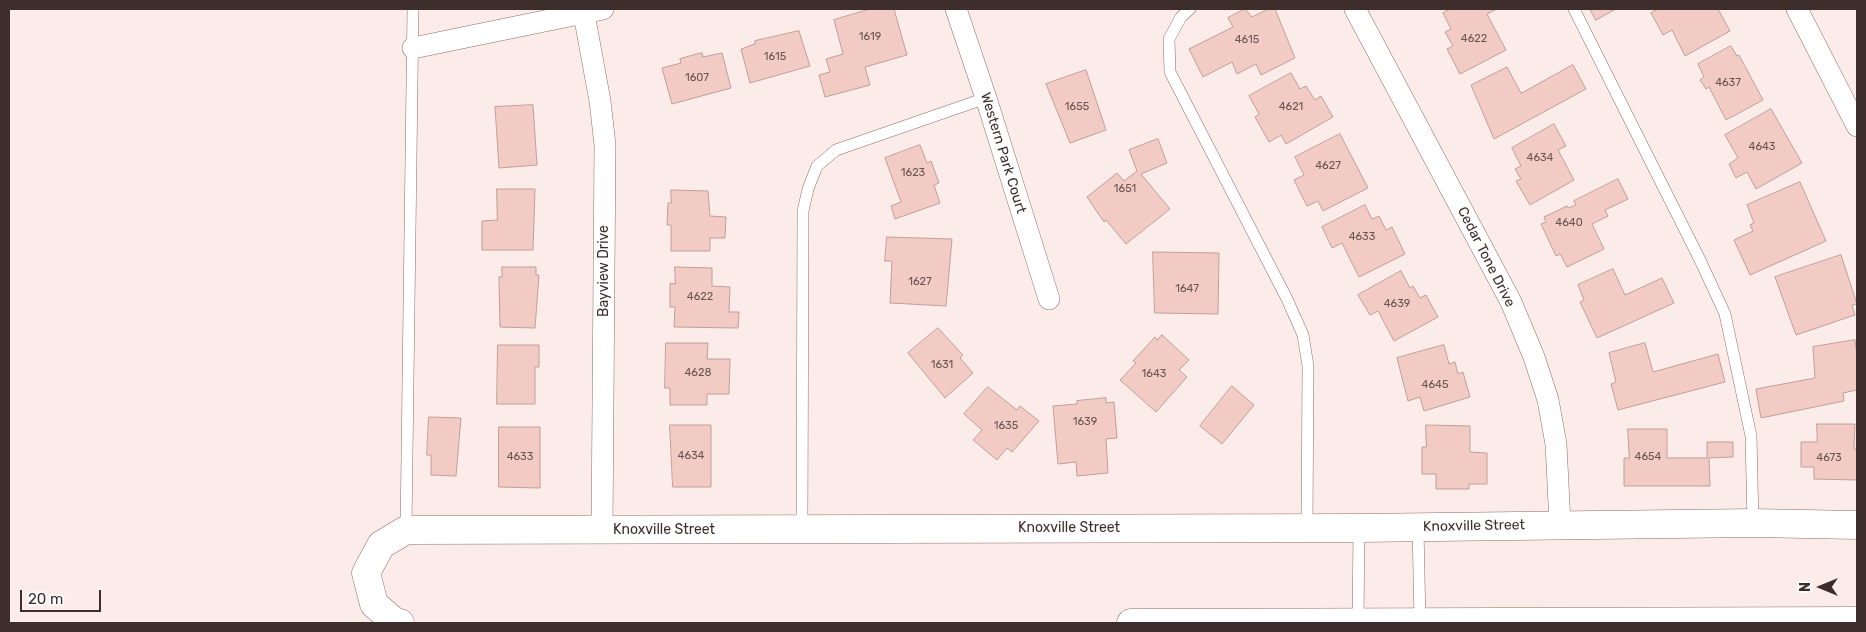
<!DOCTYPE html>
<style>
body{margin:0}
#map{position:relative;width:1866px;height:632px;overflow:hidden;background:#fcece9;font-family:Rubik,sans-serif}
canvas{display:block}
.frame{position:absolute;inset:0;border:10px solid #3d2e2c;pointer-events:none}
.north{position:absolute;left:1796px;top:562px;width:50px;height:50px;-webkit-text-stroke:4px #fdfdfd;paint-order:stroke;rotate:270deg;font-size:14px;font-weight:700;line-height:20px;text-align:center;color:#3d2e2c}
.north::after{content:'';display:block;margin:auto;width:18px;height:22px;background:#3d2e2c;clip-path:polygon(50% 0,100% 100%,50% 72%,0 100%)}
.scale{position:absolute;left:20px;top:590px;width:81px;height:22px;box-sizing:border-box;border:2px solid #3d2e2c;border-top:0;padding-left:6px;font-size:15px;line-height:18px;white-space:nowrap;color:#3d2e2c;-webkit-text-stroke:4px #fdfdfd;paint-order:stroke}
</style>
<div id="map">
<canvas width="1866" height="632"></canvas>
<div class="frame"></div>
<div class="north">N</div>
<div class="scale">20 m</div>
</div>
<script>
const c = document.querySelector('canvas').getContext('2d');
c.lineJoin = 'round';
function fillPath(path, color) {
  c.fillStyle = color;
  c.fill(path, 'evenodd');
}
function stroke(path, color, width, dash) {
  c.strokeStyle = color;
  c.lineWidth = width;
  c.lineCap = dash ? 'butt' : 'round';
  c.setLineDash(dash || []);
  c.stroke(path);
}
function write(font, color, halo, rows, align = 'center') {
  c.font = font + ' Rubik,sans-serif';
  c.lineWidth = 4.5;
  c.setLineDash([]);
  c.textBaseline = 'middle';
  c.strokeStyle = halo;
  c.fillStyle = color;
  for (const [text, x, y, turn = 0] of rows) {
    c.save();
    c.translate(x, y);
    c.rotate((+turn || 0) * Math.PI / 180);
    c.textAlign = isNaN(turn) ? turn : align;
    if (halo) c.strokeText(text, 0, 0);
    c.fillText(text, 0, 0);
    c.restore();
  }
}
const building = new Path2D(`
 M870,9H894L907,55L865,67L870,85L825,97L819,75L830,72L826,59L843,54L834,20Z
 M1245,9L1252,17L1268,9H1275L1295,58L1261,75L1256,64L1237,74L1232,62L1203,77L1189,49L1233,27L1228,18Z
 M1451,9H1497L1487,14L1506,50L1460,74L1447,49L1453,46L1445,32L1451,29L1443,13Z
 M1590,9H1616L1596,20Z
 M1659,9H1718L1730,31L1685,56L1672,30L1663,35L1651,13Z
 M799,31L810,66L750,83L741,49L755,44V41Z
 M1731,46L1737,56L1739,55L1763,100L1726,120L1709,87L1706,89L1700,80L1704,77L1698,64Z
 M702,53L703,57L722,53L731,88L672,104L662,68L681,63L680,59Z
 M1573,65L1586,89L1494,139L1471,85L1507,67L1521,93Z
 M1086,70L1106,130L1070,143L1046,84Z
 M1291,73L1300,89L1306,86L1315,100L1321,96L1333,117L1286,144L1281,135L1269,142L1255,117L1259,114L1249,96Z
 M533,105L537,165L499,168L495,107Z
 M1771,109L1802,163L1756,189L1747,172L1736,178L1729,164L1738,158L1725,135Z
 M1554,124L1566,146L1558,150L1574,180L1530,205L1516,181L1521,179L1515,169L1521,166L1512,148Z
 M1340,134L1368,188L1323,211L1318,201L1307,206L1294,180L1304,175L1295,157Z
 M1158,139L1167,163L1141,174L1170,209L1126,244L1106,220L1104,222L1087,197L1117,173L1124,181L1137,171L1129,150Z
 M920,145L927,163L931,161L939,183L934,185L940,203L895,219L891,206L901,202L885,158Z
 M1618,179L1628,199L1605,210L1608,216L1592,224L1604,249L1567,267L1560,254L1556,256L1541,224L1546,222L1544,217L1567,206L1568,208L1576,205L1574,201Z
 M1800,182L1826,241L1750,275L1734,240L1753,231L1750,225L1754,223L1747,205Z
 M497,189H535L533,250H482V221L497,220Z
 M671,190L708,191L710,216L726,217L725,238H710V251H671V225H667L668,203H671Z
 M1365,205L1372,219L1379,216L1386,230L1392,227L1405,254L1359,277L1342,243L1332,248L1322,227Z
 M887,237L952,239L946,306L890,303L892,261H885Z
 M1153,252L1219,253L1218,314L1155,313Z
 M1841,255L1857,304L1852,305L1855,315L1796,335L1775,277Z
 M502,267H536V275H539L535,328L500,327L499,277H502Z
 M675,267L712,268V286L730,287L729,312H739L738,328L674,327L675,307H670V283L675,284Z
 M1613,269L1625,295L1662,278L1674,303L1597,338L1580,302L1584,300L1578,285Z
 M1401,271L1410,288L1413,286L1420,298L1426,295L1438,317L1394,341L1378,311L1370,315L1358,295Z
 M938,328L963,355L960,358L973,373L945,398L908,353Z
 M1162,335L1189,360L1179,370L1187,377L1156,412L1120,380L1136,363L1133,361L1155,337L1157,340Z
 M1855,340L1857,355V390L1843,393L1844,401L1761,418L1756,389L1815,378L1813,347Z
 M666,343H708L707,359H730L729,394H707V405H670V388H665Z
 M1645,343L1653,372L1718,354L1725,382L1618,410L1611,384L1616,382L1609,353Z
 M498,345H539V367H535V404H497Z
 M1444,345L1449,364L1455,362L1458,374L1463,372L1470,397L1424,411L1420,397L1408,401L1397,358Z
 M1232,386L1254,405L1222,444L1200,426Z
 M988,387L1017,410L1020,406L1039,421L1012,452L1007,448L997,460L973,440L982,430L964,414Z
 M1106,398V403L1114,402L1117,438L1106,439L1108,473L1077,476L1076,462L1058,464L1053,406L1077,404V401Z
 M429,417L461,418L456,476L431,475V455H427Z
 M1817,424H1855L1854,449H1857V480L1814,479V467H1801V442H1817Z
 M670,425H711V487H673Z
 M1426,425L1470,426V452L1487,453V484H1469V489H1436V474H1422V447H1426Z
 M499,427H540V488L499,487Z
 M1628,429H1667V458H1707V442H1733V457L1709,458L1710,486H1624V458H1629Z`);
const service = new Path2D(`
 M1190,9L1181,17L1169,39L1170,72L1287,299L1303,335L1308,366L1307,528
 M1574,9L1700,260L1725,314L1751,436L1753,523
 M1418,528L1420,623
 M802,529L803,211L808,189L817,166L836,150L986,98
 M406,530L413,9
 M1358,623L1359,528`);
const minor = new Path2D(`
 M956,9L986,98L1049,299
 M1355,9L1511,302L1534,357L1548,400L1556,444L1560,524
 M1797,9L1857,126
 M584,14L600,101L605,145L602,530
 M413,48L603,9`);
const tertiary = new Path2D(`
 M400,623H396L374,604L366,573L381,545L406,530L1359,528L1753,523L1857,525
 M1131,623L1857,621`);
const numberNames = [
 ["1619",870,37],
 ["4622",1474,39],
 ["4615",1247,40],
 ["1615",775,57],
 ["1607",697,78],
 ["4637",1728,83],
 ["1655",1077,107],
 ["4621",1291,107],
 ["4643",1762,147],
 ["4634",1540,158],
 ["4627",1328,166],
 ["1623",913,173],
 ["1651",1125,189],
 ["4640",1569,223],
 ["4633",1362,237],
 ["1627",920,282],
 ["1647",1187,289],
 ["4622",700,297],
 ["4639",1397,304],
 ["1631",942,365],
 ["4628",698,373],
 ["1643",1154,374],
 ["4645",1435,385],
 ["1639",1085,422],
 ["1635",1006,426],
 ["4634",691,456],
 ["4633",520,457],
 ["4654",1648,457],
 ["4673",1829,458]
];
const streetNames = [
 ["Western Park Court",1003,153,73],
 ["Cedar Tone Drive",1486,257,63],
 ["Bayview Drive",604,271,-90],
 ["Knoxville Street",1474,526,-1],
 ["Knoxville Street",1069,528],
 ["Knoxville Street",664,530]
];
fillPath(building, '#f1cbc4');
stroke(building, '#c29e98', 1);
stroke(service, '#8e6c66', 12);
stroke(minor, '#8e6c66', 22);
stroke(tertiary, '#8e6c66', 29);
stroke(service, '#fff', 11);
stroke(minor, '#fff', 21);
stroke(tertiary, '#fff', 28);
write('11px', '#6a5552', null, numberNames);
write('14px', '#3d2e2c', '#fdfdfd', streetNames);
</script>
